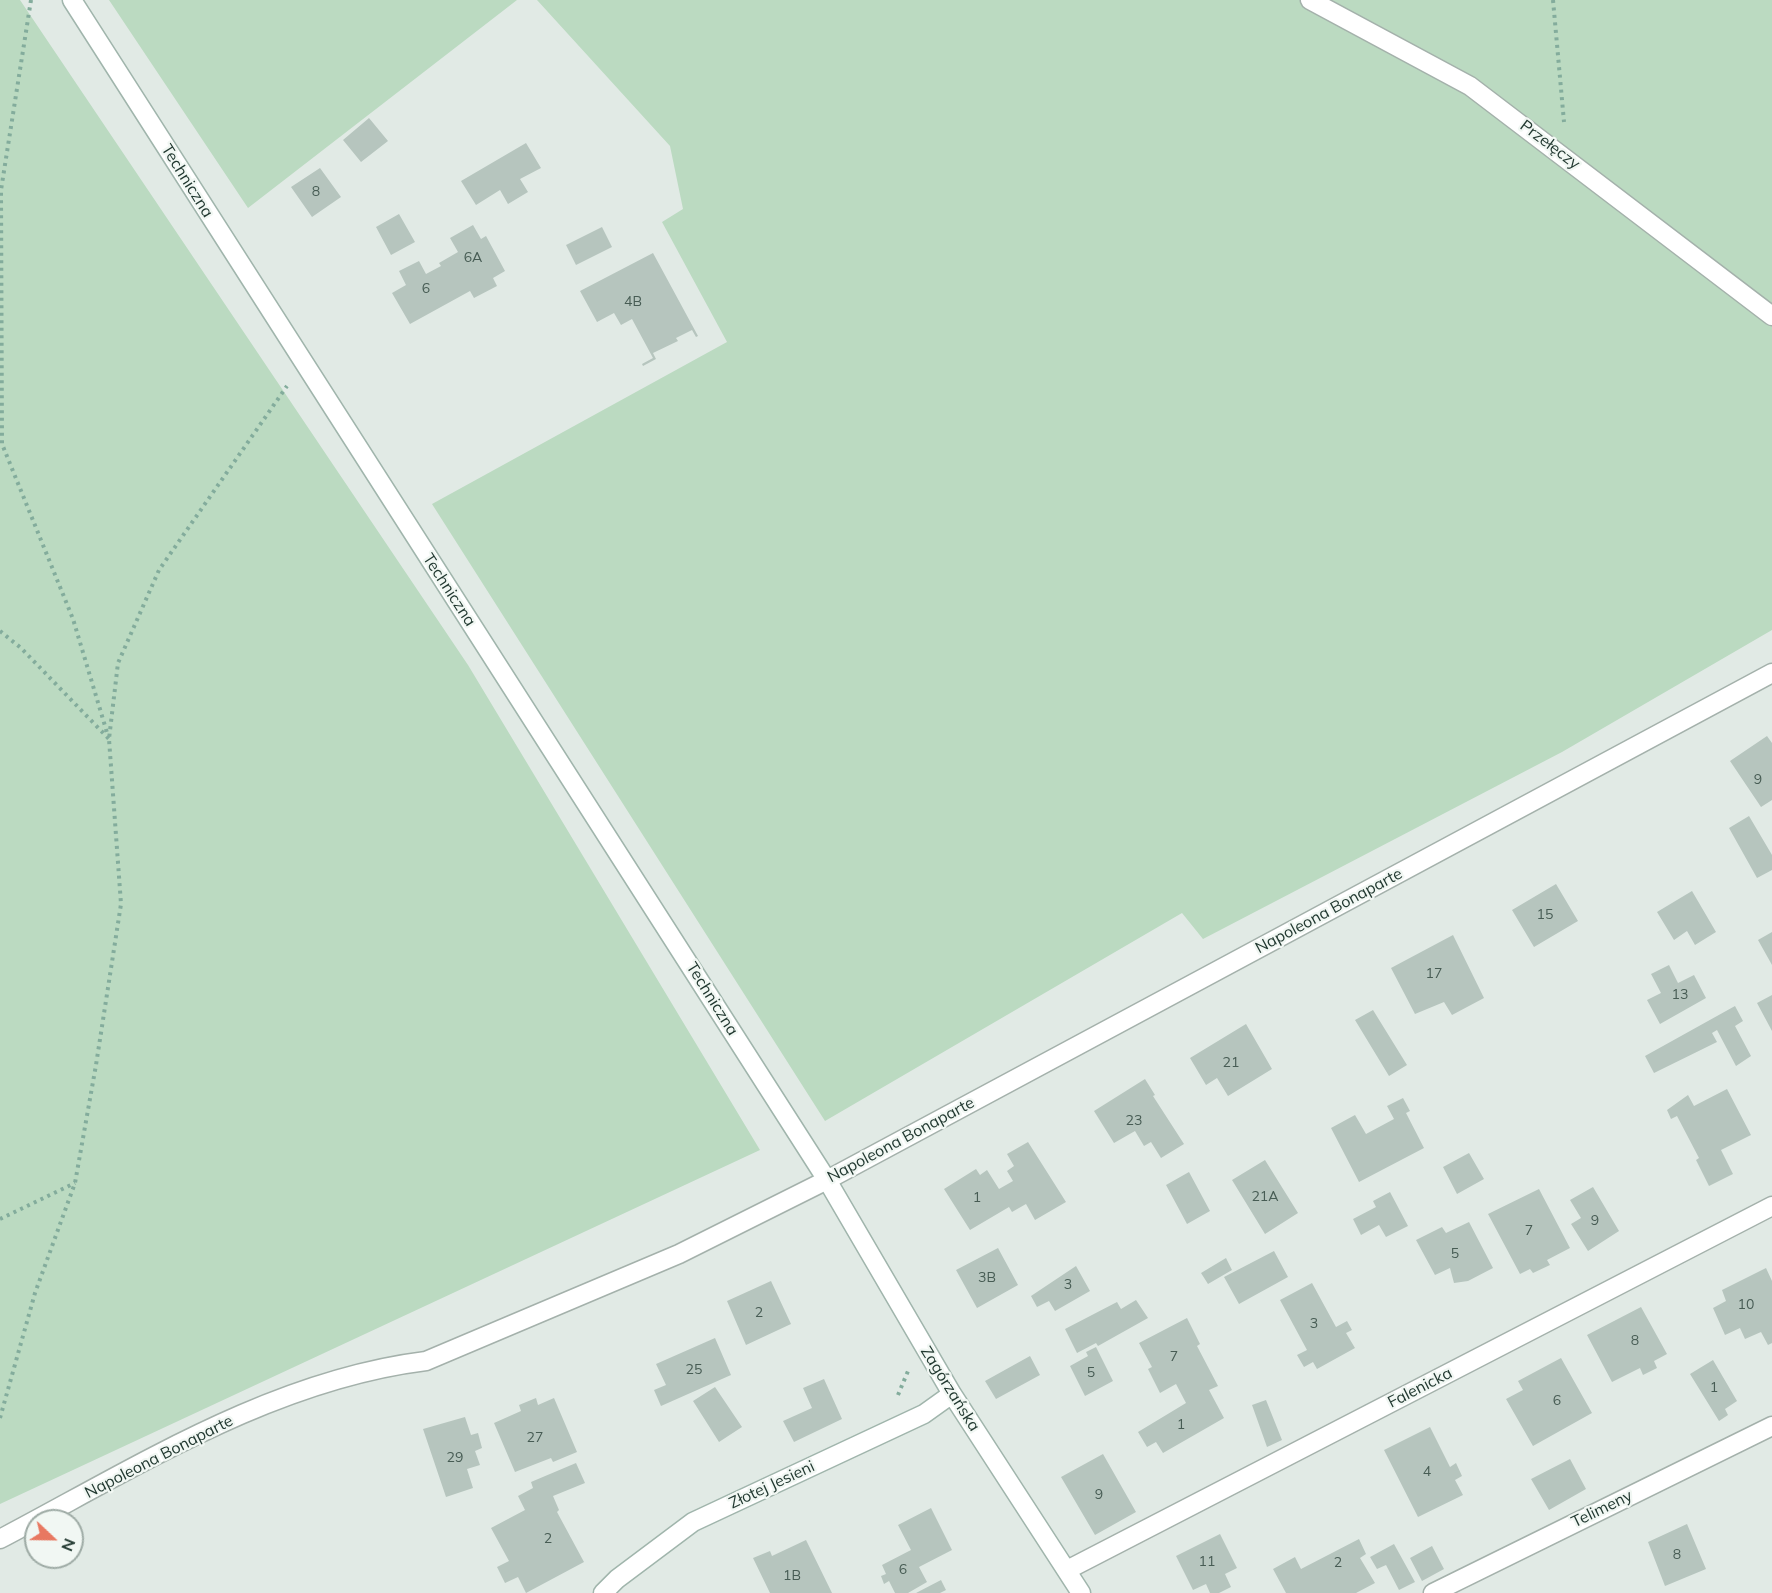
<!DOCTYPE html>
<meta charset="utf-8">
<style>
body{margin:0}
#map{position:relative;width:1772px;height:1593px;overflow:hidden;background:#e1eae5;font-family:Mulish,sans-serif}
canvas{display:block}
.north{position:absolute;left:24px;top:1509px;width:60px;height:60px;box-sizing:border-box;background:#f1f7f3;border:2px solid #9eaba5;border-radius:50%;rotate:112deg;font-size:16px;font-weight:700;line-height:24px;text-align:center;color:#223931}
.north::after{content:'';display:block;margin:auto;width:21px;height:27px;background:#e87861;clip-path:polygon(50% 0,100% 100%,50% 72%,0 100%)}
</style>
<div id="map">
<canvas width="1772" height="1593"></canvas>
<div class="north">N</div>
</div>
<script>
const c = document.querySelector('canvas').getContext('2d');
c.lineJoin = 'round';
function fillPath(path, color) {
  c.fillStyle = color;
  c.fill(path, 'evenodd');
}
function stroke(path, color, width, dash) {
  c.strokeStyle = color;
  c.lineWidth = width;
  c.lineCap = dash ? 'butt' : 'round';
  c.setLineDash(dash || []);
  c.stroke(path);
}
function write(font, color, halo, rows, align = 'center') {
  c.font = font + ' Mulish,sans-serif';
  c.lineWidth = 4.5;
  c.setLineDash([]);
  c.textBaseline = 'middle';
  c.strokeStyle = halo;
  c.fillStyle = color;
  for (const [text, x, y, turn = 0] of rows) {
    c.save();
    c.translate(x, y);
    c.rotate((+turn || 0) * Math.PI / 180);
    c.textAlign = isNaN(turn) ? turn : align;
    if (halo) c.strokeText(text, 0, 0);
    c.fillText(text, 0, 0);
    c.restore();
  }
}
const green = new Path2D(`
 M0,0H20L468,665L760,1150L0,1504Z
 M109,0H517L248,208Z
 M537,0H1772V630L1562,752L1203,939L1182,913L825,1121L432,504L727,342L662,222L683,209L670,146Z`);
const building = new Path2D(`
 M369,118L388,141L361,162L343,140Z
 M526,143L541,168L520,179L528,192L508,204L500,190L476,205L461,181Z
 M320,168L341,197L312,217L291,187Z
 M399,214L415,242L391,255L376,227Z
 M473,225L481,239L486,236L505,271L493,278L497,286L474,298L470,291L410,324L392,293L406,285L399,271L419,261L426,274L441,266L439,263L458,252L450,238Z
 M602,227L612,247L576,265L566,245Z
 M653,253L698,336L696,337L692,330L676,338L678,341L653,353L656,359L643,366L642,364L653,358L632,319L621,325L614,313L597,322L580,291Z
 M1767,736L1772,743V800L1761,807L1730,761Z
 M1749,816L1772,855V870L1757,878L1729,828Z
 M1556,884L1578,921L1534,947L1512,910Z
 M1692,891L1716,932L1695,945L1687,931L1674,940L1657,912Z
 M1772,932V965L1758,940Z
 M1453,935L1484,998L1452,1015L1444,1002L1415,1014L1391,968Z
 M1669,965L1678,983L1694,975L1706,998L1660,1024L1647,1000L1661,993L1651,974Z
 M1772,995V1031L1757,1003Z
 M1735,1006L1743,1021L1735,1026L1751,1056L1736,1066L1717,1030L1712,1033L1717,1042L1654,1073L1645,1056Z
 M1373,1010L1407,1065L1389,1076L1355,1020Z
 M1246,1024L1272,1069L1228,1096L1217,1078L1206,1085L1190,1058Z
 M1145,1079L1155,1095L1153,1096L1184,1144L1161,1158L1151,1142L1144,1146L1135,1131L1114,1143L1094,1111Z
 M1727,1089L1751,1135L1721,1150L1733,1174L1709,1186L1696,1160L1699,1158L1677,1116L1671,1119L1667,1110L1688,1095L1694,1106Z
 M1403,1098L1410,1111L1406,1113L1424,1148L1359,1182L1331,1128L1355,1115L1366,1134L1394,1119L1387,1106Z
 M1028,1142L1066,1202L1035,1220L1026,1204L1012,1212L1009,1207L970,1230L944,1189L976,1169L980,1175L987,1170L999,1189L1013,1181L1007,1171L1014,1166L1007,1154Z
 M1469,1153L1484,1179L1457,1194L1443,1167Z
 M1265,1160L1298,1213L1265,1234L1232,1180Z
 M1189,1172L1210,1211L1187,1224L1166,1185Z
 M1593,1187L1619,1231L1588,1251L1571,1224L1581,1218L1570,1200Z
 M1539,1189L1570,1248L1547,1260L1550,1265L1533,1273L1530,1269L1520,1274L1488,1214Z
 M1390,1192L1408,1226L1386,1237L1379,1225L1361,1235L1353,1219L1376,1207L1373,1201Z
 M1469,1222L1493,1268L1468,1281L1454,1283L1450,1268L1435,1275L1416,1240L1442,1227L1446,1233Z
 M998,1248L1018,1285L977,1308L956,1270Z
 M1274,1251L1288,1277L1239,1304L1224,1277Z
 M1226,1258L1232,1270L1208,1284L1201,1273Z
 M1076,1266L1090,1291L1055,1311L1049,1301L1037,1307L1031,1296Z
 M1766,1268L1772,1281V1343L1768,1345L1761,1332L1745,1339L1740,1328L1725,1335L1713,1308L1726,1301L1722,1290Z
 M771,1281L791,1324L746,1345L727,1301Z
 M1312,1283L1336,1327L1347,1321L1352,1330L1346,1333L1355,1348L1317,1369L1313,1362L1304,1367L1297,1355L1307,1350L1280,1300Z
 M1136,1300L1148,1318L1098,1346L1096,1343L1077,1353L1065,1329L1117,1302L1121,1309Z
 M1641,1307L1667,1354L1654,1361L1657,1368L1643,1375L1640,1368L1612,1382L1587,1335Z
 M1187,1318L1200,1344L1197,1346L1218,1386L1209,1390L1224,1418L1163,1453L1156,1442L1147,1447L1138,1432L1186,1403L1176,1384L1160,1393L1148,1369L1152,1367L1139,1343Z
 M715,1338L731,1375L661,1406L654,1390L666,1385L656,1364Z
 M1096,1347L1113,1381L1085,1396L1070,1366L1088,1356L1086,1352Z
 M1030,1356L1040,1375L996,1399L985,1381Z
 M1561,1358L1592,1413L1533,1446L1506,1399L1523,1390L1518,1381Z
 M1713,1360L1737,1401L1725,1409L1728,1415L1719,1421L1690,1374Z
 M824,1379L842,1419L794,1442L783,1421L812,1408L803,1388Z
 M715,1387L742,1427L719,1442L693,1401Z
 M536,1398L538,1405L554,1398L577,1452L553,1462L551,1458L515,1472L494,1423L521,1411L519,1405Z
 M1266,1400L1282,1440L1267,1447L1252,1405Z
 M465,1417L471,1435L478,1433L482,1448L475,1451L480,1465L467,1469L473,1488L446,1497L423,1429Z
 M1430,1427L1450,1467L1456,1463L1462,1476L1455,1480L1463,1495L1418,1517L1384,1450Z
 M1103,1454L1136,1512L1095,1535L1061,1477Z
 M1570,1459L1586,1489L1549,1510L1531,1479Z
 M576,1463L585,1483L553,1496L559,1510L557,1512L584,1562L526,1593L518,1577L505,1583L497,1567L509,1561L491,1528L525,1510L518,1496L533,1488L531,1482Z
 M931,1508L952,1550L919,1567L927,1582L908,1593H895L889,1581L884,1584L881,1576L886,1574L882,1565L911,1550L898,1525Z
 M1687,1524L1706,1569L1665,1586L1648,1542Z
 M1220,1534L1237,1568L1225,1574L1231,1587L1219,1593H1210L1206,1584L1193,1590L1176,1556Z
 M1359,1539L1366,1554L1360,1558L1375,1583L1356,1593H1286L1273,1569L1295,1557L1301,1569Z
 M806,1540L832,1593H770L753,1558L770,1551L772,1556Z
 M1394,1544L1415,1582L1399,1590L1386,1565L1377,1569L1370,1557Z
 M1432,1546L1444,1569L1422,1581L1410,1558Z
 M941,1580L946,1590L940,1593H916Z`);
const path = new Path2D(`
 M31,0L1,190L2,444L73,619L108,736
 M1553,0L1564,122
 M0,631L21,648L109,739
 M0,1219L75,1183
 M898,1395L908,1371
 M0,1418L35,1293L75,1183L96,1065L121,904L109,739L118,663L159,570L287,386`);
const street = new Path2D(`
 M1310,0L1470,86L1772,316
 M0,1539C135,1468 272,1380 426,1361L679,1254L827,1180L1772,673
 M1067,1570L1772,1206
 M1433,1593L1772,1426`);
const secondary = new Path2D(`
 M72,0L827,1180L952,1394L1081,1593
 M603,1593L617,1579L693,1522L924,1414L952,1394`);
const numberNames = [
 ["8",316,192],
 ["6A",473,258],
 ["6",426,289],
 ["4B",633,302],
 ["9",1758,780],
 ["15",1545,915],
 ["17",1434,974],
 ["13",1680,995],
 ["21",1231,1063],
 ["23",1134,1121],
 ["21A",1265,1197],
 ["1",977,1198],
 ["9",1595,1221],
 ["7",1529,1231],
 ["5",1455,1254],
 ["3B",987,1278],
 ["3",1068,1285],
 ["10",1746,1305],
 ["2",759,1313],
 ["3",1314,1324],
 ["8",1635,1341],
 ["7",1174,1357],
 ["25",694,1370],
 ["5",1091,1373],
 ["1",1714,1388],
 ["6",1557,1401],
 ["1",1181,1425],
 ["27",535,1438],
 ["29",455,1458],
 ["4",1427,1472],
 ["9",1099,1495],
 ["2",548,1539],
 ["8",1677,1555],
 ["11",1207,1562],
 ["2",1338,1563],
 ["6",903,1570],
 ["1B",792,1576]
];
const streetNames = [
 ["Przełęczy",1550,145,37],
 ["Techniczna",187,181,58],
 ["Techniczna",449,590,57],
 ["Napoleona Bonaparte",1329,911,-28],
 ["Techniczna",712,999,58],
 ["Napoleona Bonaparte",901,1140,-28],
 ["Falenicka",1420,1388,-27],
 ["Zagórzańska",950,1389,58],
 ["Napoleona Bonaparte",159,1457,-27],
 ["Złotej Jesieni",772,1485,-25],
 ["Telimeny",1602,1509,-26]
];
fillPath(green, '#bbdac1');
fillPath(building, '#b6c5be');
stroke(street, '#a4b1ab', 21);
stroke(secondary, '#a0b5ac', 21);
stroke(path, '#83ac9c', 4, [3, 4.5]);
stroke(street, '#fff', 18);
stroke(secondary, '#fff', 18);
write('14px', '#475c54', null, numberNames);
write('16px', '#223931', '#f1f7f3', streetNames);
</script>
